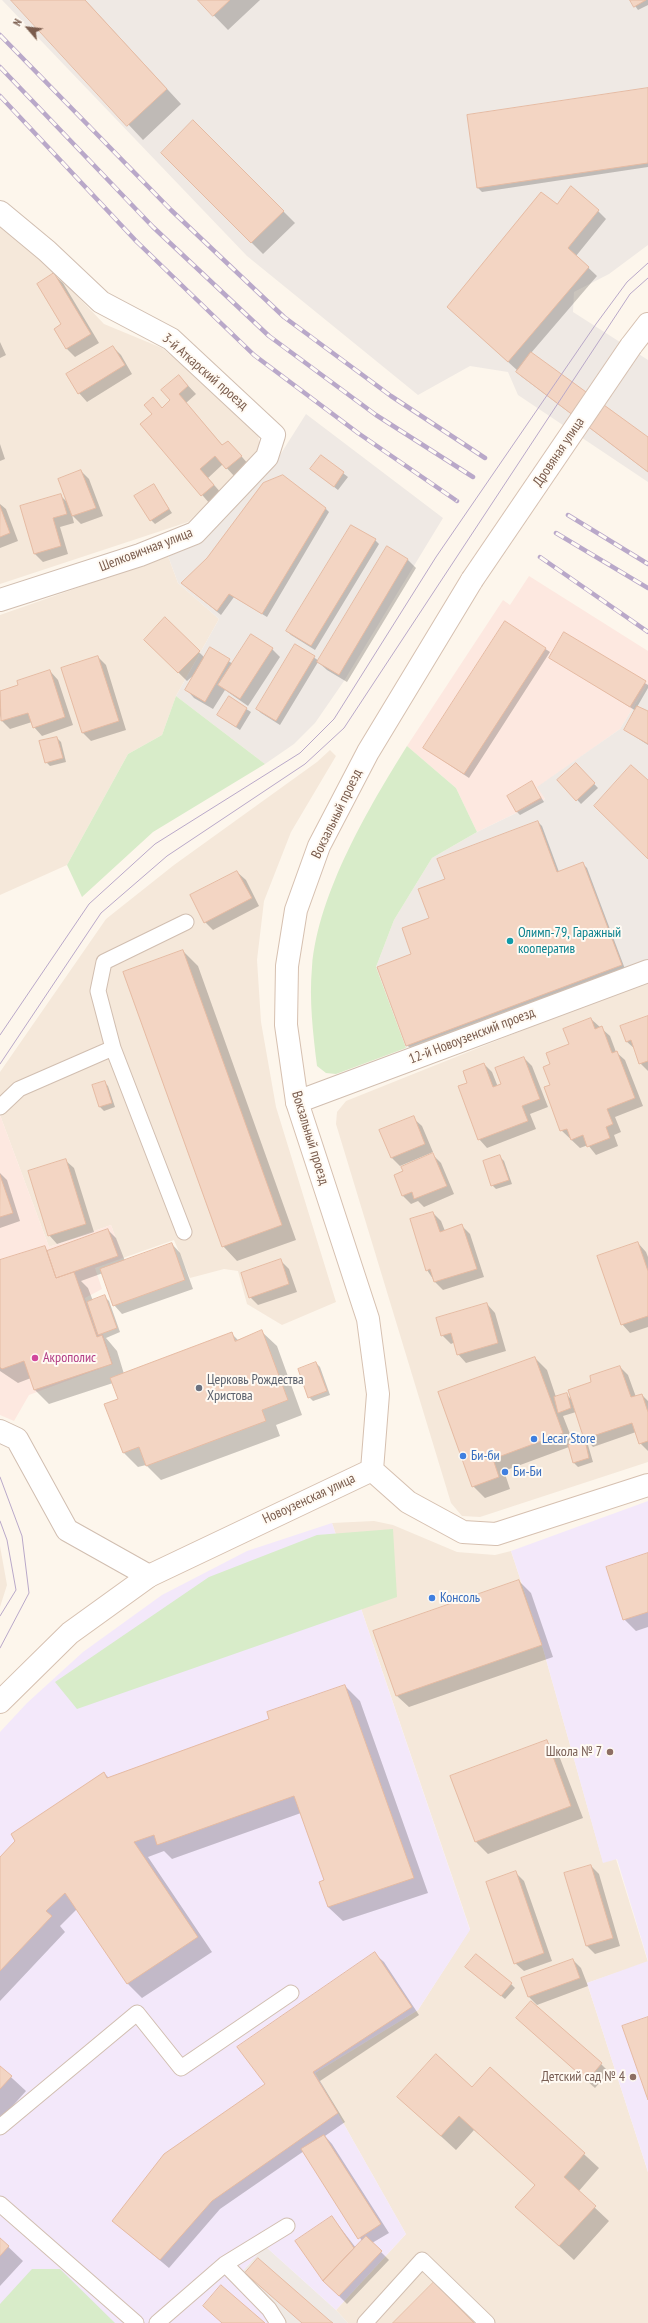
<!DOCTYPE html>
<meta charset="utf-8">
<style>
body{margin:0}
#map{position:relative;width:648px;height:2323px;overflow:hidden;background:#fdf6ec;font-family:"PT Sans Narrow",sans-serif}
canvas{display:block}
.north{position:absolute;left:8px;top:8px;width:40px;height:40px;-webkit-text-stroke:3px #fffaf3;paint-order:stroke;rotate:298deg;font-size:11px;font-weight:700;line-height:16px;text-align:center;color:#7a5c4d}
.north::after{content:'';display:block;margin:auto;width:14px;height:18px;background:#7a5c4d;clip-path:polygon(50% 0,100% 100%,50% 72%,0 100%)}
</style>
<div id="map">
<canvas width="648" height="2323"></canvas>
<div class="north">N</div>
</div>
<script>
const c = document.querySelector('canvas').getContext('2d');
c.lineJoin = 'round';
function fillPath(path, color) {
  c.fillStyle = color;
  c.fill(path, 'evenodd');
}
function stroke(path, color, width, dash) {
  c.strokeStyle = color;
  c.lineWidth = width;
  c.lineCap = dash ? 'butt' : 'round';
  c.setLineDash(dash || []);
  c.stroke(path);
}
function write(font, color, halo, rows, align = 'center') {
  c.font = font + ' "PT Sans Narrow",sans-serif';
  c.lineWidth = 4;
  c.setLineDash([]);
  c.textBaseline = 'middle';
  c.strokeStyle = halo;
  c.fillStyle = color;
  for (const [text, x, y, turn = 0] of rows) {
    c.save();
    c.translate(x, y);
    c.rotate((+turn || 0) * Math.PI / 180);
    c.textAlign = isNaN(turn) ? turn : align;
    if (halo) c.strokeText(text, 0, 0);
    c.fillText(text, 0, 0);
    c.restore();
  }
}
const residential = new Path2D(`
 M0,221L42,259L104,324L162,348L258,429L260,455L188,522L0,584Z
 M168,556L178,583L219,619L176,696L162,735L128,754L67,865L0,895V615Z
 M330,750L336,756L291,832L264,901L257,960L261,1022L276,1107L336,1302L282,1325L247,1304L238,1271L224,1269L190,1278L174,1240L123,1258L111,1225L49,1247L0,1115V1072L106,919L174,865L317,762Z
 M648,980V1462L480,1517L462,1516L451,1503L336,1124L337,1112L346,1101Z
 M374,1521L393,1525L457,1552L495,1555L511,1551L542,1645L603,1862L616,1859L648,1962L587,1983L648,2172V2323H348L336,2310L406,2234L315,2073L418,2010L470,1929L332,1523Z
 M0,1546L7,1585L0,1607Z`);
const commercial = new Path2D(`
 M529,576L648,651V683L620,729L538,787L545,799L477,832L456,788L407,746L503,600L510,605Z
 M0,1115L49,1247L111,1225L123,1258L95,1268L102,1289L85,1298L98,1335L103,1334L113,1364L29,1395L14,1421L0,1415Z`);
const industrial = new Path2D(`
 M2,0H648V245L609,274L574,292L573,312L648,360V482L518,395L508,372L470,366L418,395L247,256Z
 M306,414L443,518L344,681L315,723L294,744L265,764L176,696L219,619L178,583L168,556L196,545L275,463Z
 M648,683V959L406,1048L376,967L394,920L432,858L477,832L545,799L537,787L620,729Z
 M265,2246L336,2310L348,2323H275L233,2282Z`);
const education = new Path2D(`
 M648,1501V2172L587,1983L648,1961L617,1859L603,1863L542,1645L511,1551Z
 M332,1523L470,1930L418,2010L315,2073L406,2234L336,2310L265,2246L233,2282L275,2323H0V1732L27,1703L83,1652L162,1595L247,1551Z`);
const green = new Path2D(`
 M176,696L265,764L153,832L82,897L67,865L128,754L162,735Z
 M407,746L456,788L477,832L432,858L394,920L376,967L406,1048L336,1074L326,1073L317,1066C313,1033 309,1000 312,967C318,893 369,807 407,746Z
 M393,1529L397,1597L77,1709L55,1682L209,1577L317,1535Z
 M32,2269H60L115,2323H0V2304Z`);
const shadow = new Path2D(`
 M12,0H85L181,104L143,140Z
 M199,0H260L228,30Z
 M631,0H648V5L638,10Z
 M648,89V167L482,192L478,188L468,116Z
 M193,121L295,223L263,254L162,153Z
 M557,205L598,211L606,219L576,256L597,276L531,353L648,438V472L521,376L518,371L448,307Z
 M54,275L63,283L99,343L75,357L67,349L55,329L62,324Z
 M0,342L6,355L0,358Z
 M113,347L121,355L132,374L87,402L79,393L68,374Z
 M179,376L196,394L186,403L223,446L236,450L249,465L235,477L223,464L208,478L222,494L210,504L141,424L172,400Z
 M0,444L5,459L0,461Z
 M321,456L348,477L338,490L311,469Z
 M81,471L89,479L103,516L81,524L72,515L74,523L60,527L68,554L43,562L34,553L60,495L68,503Z
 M154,486L172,513L155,524L151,520Z
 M0,504L6,509L18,541L0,548Z
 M325,508L329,512L267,617L234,597L221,615L182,583Z
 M375,540L379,544L315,650L291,635L287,631Z
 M388,548L408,560L416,568L347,682L327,670L318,662L280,725L261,713L257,709L296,645L319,661Z
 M165,619L205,658L210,649L233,664L272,649L280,657L248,706L225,690L213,709L194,698L186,689L196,673L187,681L145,640Z
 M505,622L550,652L469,778L424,748Z
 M564,633L648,685V688L637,707L648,712V745L625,730L636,711L550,657Z
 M98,657L106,665L126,730L91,741L83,733Z
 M50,671L58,680L73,725L42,736L34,727L32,722L10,729L2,721L0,715V692L19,686Z
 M229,698L251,712L240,730L218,715Z
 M57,738L61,742L66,762L50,766L46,762Z
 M576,765L598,788L581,804L559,780Z
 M532,783L544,802L520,815L516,811Z
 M538,822L542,826L559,872L583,864L587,868L625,969L411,1049L407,1045L412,954L430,919L446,879Z
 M237,872L246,880L259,906L213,930L205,922Z
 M183,951L198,966L296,1240L237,1261L223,1246Z
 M648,1017V1071L640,1063L635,1049L626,1041Z
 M591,1019L610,1036L616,1052L625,1060L643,1106L615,1117L621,1132L614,1135L618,1146L596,1155L588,1145L580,1148L561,1130L552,1085L551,1064Z
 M524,1058L532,1066L548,1107L530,1114L536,1129L487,1148L479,1139L469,1083L484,1064L492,1072L498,1087L502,1085Z
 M104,1082L108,1086L115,1107L104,1111L100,1107Z
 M413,1118L422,1126L433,1152L400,1166L391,1157Z
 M433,1155L441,1163L454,1194L424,1207L418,1201L411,1204L403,1196L395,1175Z
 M500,1157L504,1161L512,1184L496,1189L492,1185Z
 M65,1160L74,1168L94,1232L57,1244L49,1235Z
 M0,1173L7,1180L20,1221L0,1228Z
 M433,1213L441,1221L445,1231L462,1226L470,1234L484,1277L443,1290L435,1282L427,1270Z
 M108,1230L116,1238L125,1261L172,1244L180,1253L193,1289L122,1314L114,1305L103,1273L81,1281L88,1288L93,1301L105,1297L109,1301L120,1332L106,1338L117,1351L124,1374L231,1333L238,1340L262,1332L277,1346L302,1415L276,1425L280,1436L161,1480L146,1465L138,1467L124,1453L106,1404L119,1399L113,1383L49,1404L34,1389L31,1378L18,1383L0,1371V1261L44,1247L48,1251Z
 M638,1243L646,1252L648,1257V1327L630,1333L622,1324Z
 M281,1261L289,1269L297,1292L258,1305L250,1297Z
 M487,1304L495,1313L506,1351L466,1363L458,1354L455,1342L451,1344L442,1335Z
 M535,1358L547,1370L556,1397L566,1394L572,1400L593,1382L620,1367L628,1375L636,1397L642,1395L648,1401V1451L640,1443L636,1432L593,1447L585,1438L576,1412L563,1416L574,1444L584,1441L588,1445L593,1462L578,1467L574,1463L569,1447L504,1471L510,1489L485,1498L473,1486Z
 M316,1363L320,1367L330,1395L313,1401L309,1397Z
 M648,1554V1627L636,1631L624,1619Z
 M519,1581L531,1593L553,1657L409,1707L397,1696Z
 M345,1686L360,1701L428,1893L343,1921L328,1907L326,1880L301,1813L172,1859L164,1851L148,1857L212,1952L142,1998L128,1984L77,1909L60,1926L65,1932L0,2001V1859L104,1773L109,1778L270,1720Z
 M546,1741L558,1753L583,1818L488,1854L476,1842Z
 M591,1866L599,1874L620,1946L595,1954L587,1946Z
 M515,1872L524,1881L552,1961L524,1971L515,1963Z
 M375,1954L384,1962L419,2015L320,2081L345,2122L325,2136L332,2144L389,2233L372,2243L389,2260L347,2304L324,2281L296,2241L332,2217L356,2248L362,2241L304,2151L220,2209L169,2268L113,2221L266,2085Z
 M573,1960L581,1968L588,1986L537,2005L529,1997L523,1979Z
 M466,1967L511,1984L515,1988L505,1999Z
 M517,2018L601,2064L609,2072L595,2088Z
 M0,2067L26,2091L0,2120Z
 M490,2068L599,2168L578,2192L609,2221L574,2260L517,2207L536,2185L474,2130L456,2150L398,2097L472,2088Z
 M0,2239L23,2261L0,2286Z`);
const building = new Path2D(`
 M11,0H85L167,89L127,126Z
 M198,0H230L213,16Z
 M630,0H646L634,7Z
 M648,88V163L477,188L467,115Z
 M193,120L284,211L251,243L161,153Z
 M571,186L599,210L568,248L589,267L508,362L447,307L541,192L557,204Z
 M54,273L91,334L66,349L54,329L61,324L37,284Z
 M113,346L125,365L78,394L66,374Z
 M531,352L648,437V472L516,372Z
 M179,375L188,386L179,394L222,445L228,441L242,456L226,469L215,456L200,469L214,485L201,496L140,424L152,414L144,405L153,397L162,408L170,400L161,390Z
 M321,455L344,472L334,487L310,469Z
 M81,470L96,508L72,516L58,479Z
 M283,475L326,508L262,614L229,594L217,611L181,583L207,558L263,483Z
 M154,484L169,509L150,521L134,496Z
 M61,494L67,514L53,518L61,546L34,554L20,506Z
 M0,506L10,533L0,537Z
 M351,525L376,539L311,646L286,631Z
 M387,546L408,559L339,675L317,662Z
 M165,617L200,651L178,673L144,640Z
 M505,621L546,648L464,774L423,748Z
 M564,632L646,681L630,707L549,658Z
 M251,634L273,648L240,699L218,685Z
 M295,644L315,656L276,721L256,709Z
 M210,647L230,659L205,702L185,690Z
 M98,656L119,721L82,733L61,668Z
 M50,670L65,717L33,728L28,713L1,721L0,691L18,685L17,681Z
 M229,696L247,708L236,727L217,715Z
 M637,706L648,711V744L624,730Z
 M57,737L63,758L45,763L39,741Z
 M576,763L595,783L576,801L557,780Z
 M631,765L648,780V859L594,806Z
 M532,781L541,798L516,812L507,796Z
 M538,821L557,872L583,862L622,965L406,1046L377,967L411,954L402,928L429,918L418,889L445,879L437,859Z
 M237,871L252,898L204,923L190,895Z
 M183,950L282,1225L222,1247L123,972Z
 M648,1016V1061L639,1064L631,1040L626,1042L620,1026Z
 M591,1018L595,1029L602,1026L612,1053L617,1051L635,1098L607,1109L613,1124L606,1127L610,1138L587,1147L583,1135L571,1140L567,1129L560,1131L544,1087L550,1085L543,1067L550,1064L546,1053L569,1044L563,1029Z
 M524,1057L540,1099L522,1106L528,1121L478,1140L458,1086L467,1083L463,1071L484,1063L493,1087L501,1084L495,1068Z
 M105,1081L112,1103L99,1107L92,1085Z
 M414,1116L425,1144L391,1158L379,1130Z
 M433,1153L447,1186L414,1199L412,1192L402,1196L394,1175L403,1171L401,1167Z
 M500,1155L509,1180L491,1186L483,1161Z
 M66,1159L86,1224L48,1236L28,1171Z
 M0,1175L13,1213L0,1217Z
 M433,1212L440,1232L462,1224L477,1269L434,1282L430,1269L426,1271L410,1219Z
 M108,1229L118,1256L56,1278L47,1251Z
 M638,1242L648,1271V1316L621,1325L597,1256Z
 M172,1243L185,1280L113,1306L100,1269Z
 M45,1246L56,1278L74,1272L97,1337L102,1335L112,1364L34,1390L24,1361L2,1369L0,1367V1260Z
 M281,1259L289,1284L249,1298L241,1273Z
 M105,1295L117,1328L98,1335L87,1302Z
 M487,1303L498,1343L457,1355L451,1333L441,1336L436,1318Z
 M262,1330L288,1400L262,1410L266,1421L146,1466L139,1447L123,1453L104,1404L118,1399L110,1378L232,1332L235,1341Z
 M535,1357L563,1433L493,1459L499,1477L472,1487L438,1392Z
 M316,1362L327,1391L308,1398L298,1369Z
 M620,1366L631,1397L642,1394L648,1412V1441L639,1444L632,1423L584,1439L568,1390L591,1382L590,1376Z
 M567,1393L571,1408L558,1413L554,1397Z
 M585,1440L589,1458L573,1463L568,1445Z
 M648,1553V1612L623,1620L606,1567Z
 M519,1580L542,1645L396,1696L373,1631Z
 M345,1685L414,1878L328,1907L319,1882L324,1880L294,1796L157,1845L154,1835L134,1842L198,1937L127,1984L65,1893L46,1911L52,1916L0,1971V1857L15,1841L11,1834L104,1772L107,1778L269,1719L267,1712Z
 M547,1740L571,1806L475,1842L450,1776Z
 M591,1865L613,1938L586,1946L564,1873Z
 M516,1871L544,1953L514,1964L486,1882Z
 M375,1952L412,2007L313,2072L338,2113L212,2201L160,2260L112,2221L164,2154L265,2084L237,2047Z
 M476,1954L512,1983L501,1996L465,1967Z
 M573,1959L580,1978L528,1997L521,1978Z
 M531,2001L602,2063L587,2081L516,2018Z
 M648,2017V2100L622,2026Z
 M436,2054L472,2087L490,2067L585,2153L564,2177L596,2206L559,2246L515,2207L535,2185L459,2116L441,2136L397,2097Z
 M0,2066L12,2076L0,2089Z
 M324,2135L381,2224L358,2239L301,2149Z
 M332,2216L354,2248L323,2281L295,2241Z
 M366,2236L382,2251L339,2296L323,2281Z
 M0,2238L9,2246L0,2256Z
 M258,2258L329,2320L333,2323H302L245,2273Z
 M434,2282L474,2323H393Z
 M221,2285L265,2323H222L203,2306Z`);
const service = new Path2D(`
 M0,1107L19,1089L113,1048
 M184,1232L113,1048L98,991L104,962L186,922
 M0,2127L137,2013L181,2068L291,1993
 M0,2204L136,2323
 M225,2264L269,2309L278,2323
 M157,2323L225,2264L287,2226
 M365,2323L422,2260L487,2323`);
const minor = new Path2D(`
 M0,212L47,251L101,302L171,339L274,435L267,457L195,533L140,555L0,600
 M297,1102L648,971
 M0,1431L17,1439L67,1530L149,1576`);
const secondary = new Path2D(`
 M631,346L648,324
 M372,1470L378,1394L368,1319L297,1102L286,1025L287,966L296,910L319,846L368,752L472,580
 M372,1470L408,1502L463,1532L496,1534L648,1485
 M0,1702L70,1633L149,1576L372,1470`);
const tram = new Path2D(`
 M0,1035L89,904L155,844L300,753L334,719L436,557L596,324L627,282L648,263
 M0,1064L101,913L167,856L305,764L344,728L630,294L648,278
 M0,1477L22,1536L29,1593L0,1648
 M0,1521L7,1540L16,1590L0,1616`);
const rail = new Path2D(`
 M0,35L171,210L284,317L391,396L485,458
 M0,67L153,227L269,336L376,415L473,477
 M0,96L137,242L254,355L358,433L457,501
 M568,515L648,564
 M556,533L648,588
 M540,557L648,632`);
const secondaryBridge = new Path2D(`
 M472,580L631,346`);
const markers = [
 [510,941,4,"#0f9aa8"],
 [35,1358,4,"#d1479c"],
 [199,1388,4,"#6b7280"],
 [534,1439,4,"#3f7fe0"],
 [463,1456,4,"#3f7fe0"],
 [505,1472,4,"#3f7fe0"],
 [432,1598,4,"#3f7fe0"],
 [610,1752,4,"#8d6e63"],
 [633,2077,4,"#8d6e63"]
];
const streetNames = [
 ["3-й Аткарский проезд",205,372,41],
 ["Дровяная улица",559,452,-56],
 ["Шелковичная улица",146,550,-21],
 ["Вокзальный проезд",337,814,-64],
 ["12-й Новоузенский проезд",472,1036,-21],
 ["Вокзальный проезд",310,1138,73],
 ["Новоузенская улица",309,1499,-25]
];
const cultureNames = [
 ["Олимп-79, Гаражный",518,933],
 ["кооператив",518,949]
];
const hotelNames = [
 ["Акрополис",43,1358]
];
const worshipNames = [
 ["Церковь Рождества",207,1380],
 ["Христова",207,1396]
];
const shopNames = [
 ["Lecar Store",542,1439],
 ["Би-би",471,1456],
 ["Би-Би",513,1472],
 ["Консоль",440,1598]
];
const educationNames = [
 ["Школа № 7",602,1752],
 ["Детский сад № 4",625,2077]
];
fillPath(residential, '#f5e8da');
fillPath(commercial, '#fde8e0');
fillPath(industrial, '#efe9e4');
fillPath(education, '#f3e8fa');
fillPath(green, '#d8ecc9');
fillPath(shadow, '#0003');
fillPath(building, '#f3d5c3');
stroke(building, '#e6bba3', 1);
stroke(service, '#d1beb0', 17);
stroke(minor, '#d1beb0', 24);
stroke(secondary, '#d6c0b0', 24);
stroke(service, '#fff', 15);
stroke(minor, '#fff', 22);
stroke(secondary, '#fff', 22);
stroke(tram, '#b9a8c9', 1);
stroke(rail, '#b9a8c9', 4.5);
stroke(rail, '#fffaf3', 3, [9]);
stroke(secondaryBridge, '#d6c0b0', 24, []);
stroke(secondaryBridge, '#fff', 22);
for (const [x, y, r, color] of markers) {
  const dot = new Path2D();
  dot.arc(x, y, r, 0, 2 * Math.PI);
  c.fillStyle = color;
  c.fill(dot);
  stroke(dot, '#fffaf3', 1.5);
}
write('14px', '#7a5c4d', '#fffaf3', streetNames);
write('14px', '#0d838f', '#fffaf3', cultureNames, 'left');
write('14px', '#b23c85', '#fffaf3', hotelNames, 'left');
write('14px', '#5b616d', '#fffaf3', worshipNames, 'left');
write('14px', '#366cbe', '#fffaf3', shopNames, 'left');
write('14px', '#785e54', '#fffaf3', educationNames, 'right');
</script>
